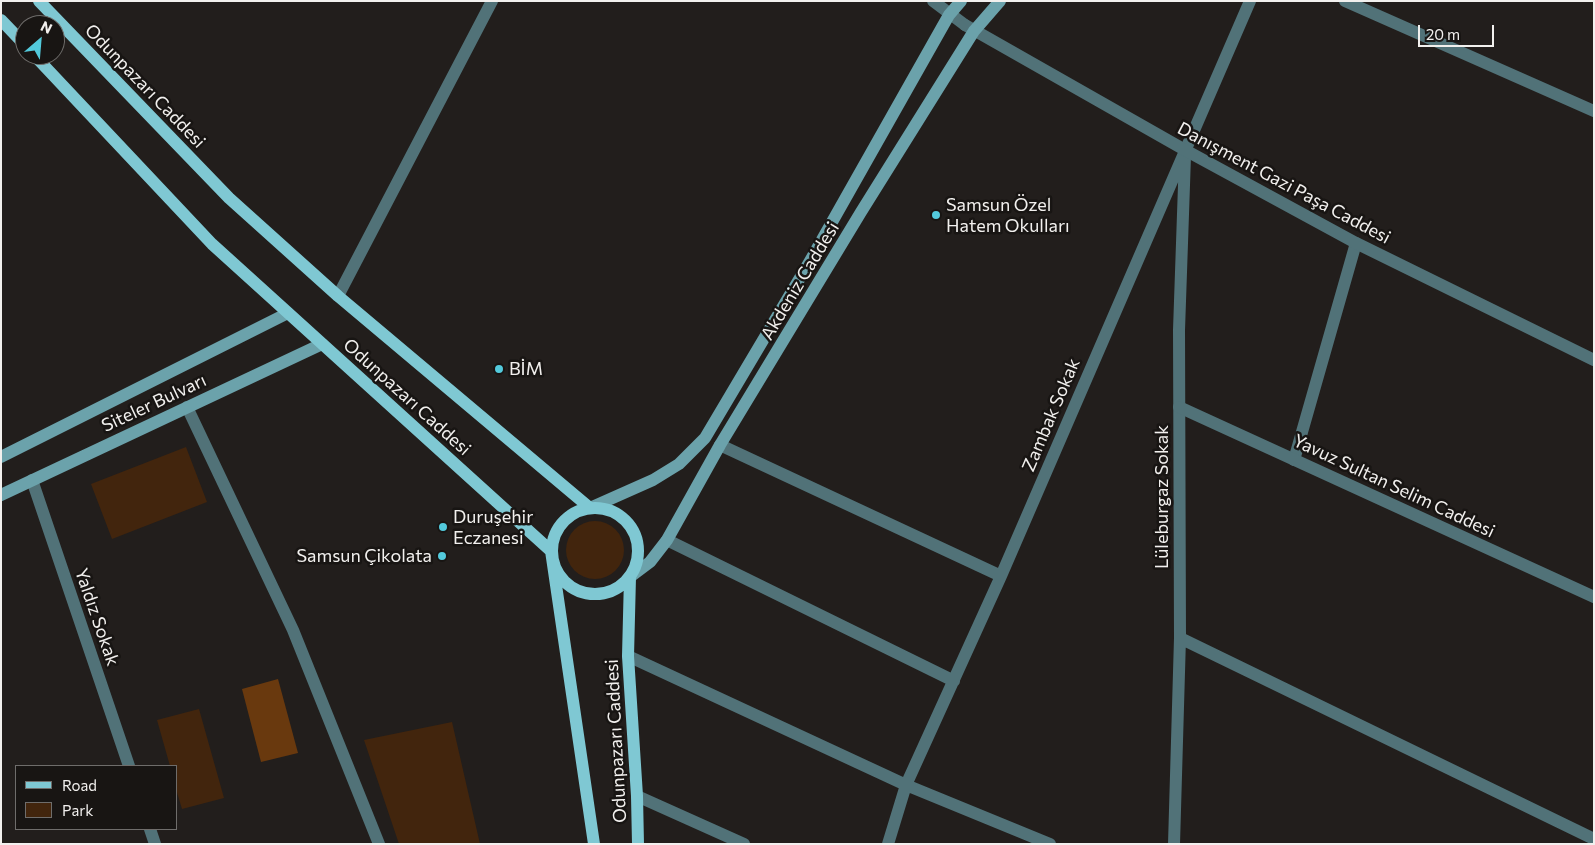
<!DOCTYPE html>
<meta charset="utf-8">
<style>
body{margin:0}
#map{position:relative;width:1595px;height:845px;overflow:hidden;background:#221e1c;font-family:Commissioner,sans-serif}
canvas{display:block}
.frame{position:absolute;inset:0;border:2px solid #f2f0ee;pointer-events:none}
.legend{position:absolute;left:15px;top:765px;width:162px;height:65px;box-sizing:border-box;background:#181513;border:1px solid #6f6d6b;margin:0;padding:6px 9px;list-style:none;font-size:15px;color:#f2f0ee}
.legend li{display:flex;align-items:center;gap:10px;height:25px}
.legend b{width:25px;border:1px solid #6f6d6b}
.north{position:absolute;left:15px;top:15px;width:50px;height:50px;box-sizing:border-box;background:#181513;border:1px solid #6f6d6b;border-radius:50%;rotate:27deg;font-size:14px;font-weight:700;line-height:20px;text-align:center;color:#f2f0ee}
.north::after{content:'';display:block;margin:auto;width:18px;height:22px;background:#53cadc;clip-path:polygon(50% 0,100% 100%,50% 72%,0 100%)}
.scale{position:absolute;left:1418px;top:25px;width:76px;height:22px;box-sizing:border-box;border:2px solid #f2f0ee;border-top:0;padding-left:6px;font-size:15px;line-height:18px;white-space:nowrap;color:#f2f0ee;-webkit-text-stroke:4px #181513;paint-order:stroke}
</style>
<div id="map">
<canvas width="1595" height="845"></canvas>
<div class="frame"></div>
<ul class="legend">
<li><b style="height:6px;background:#7fc8d3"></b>Road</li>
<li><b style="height:14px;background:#42250d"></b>Park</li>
</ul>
<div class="north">N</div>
<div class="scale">20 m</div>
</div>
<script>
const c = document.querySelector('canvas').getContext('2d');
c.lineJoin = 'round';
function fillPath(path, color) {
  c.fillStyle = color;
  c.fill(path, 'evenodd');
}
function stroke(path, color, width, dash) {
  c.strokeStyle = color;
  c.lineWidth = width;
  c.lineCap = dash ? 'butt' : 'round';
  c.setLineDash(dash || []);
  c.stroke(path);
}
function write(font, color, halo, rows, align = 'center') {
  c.font = font + ' Commissioner,sans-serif';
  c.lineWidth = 5;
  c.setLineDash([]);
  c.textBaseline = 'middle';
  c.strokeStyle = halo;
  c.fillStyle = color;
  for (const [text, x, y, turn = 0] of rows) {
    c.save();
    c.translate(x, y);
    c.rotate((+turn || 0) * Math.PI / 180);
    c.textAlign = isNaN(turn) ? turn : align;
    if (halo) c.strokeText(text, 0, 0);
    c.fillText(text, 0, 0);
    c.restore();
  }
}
const green = new Path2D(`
 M186,447L207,502L112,539L91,484Z
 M566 550a29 29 0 1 1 58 0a29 29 0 1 1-58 0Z
 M199,709L224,798L182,809L176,789V766H170L157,720Z
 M452,722L480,844H399L364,740Z`);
const water = new Path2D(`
 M278,679L298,753L261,762L242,689Z`);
const minor = new Path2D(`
 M933,1L965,25
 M338,296L492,1
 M187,407L293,630L379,844
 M720,445L1001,576
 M1294,460L1356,243
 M32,480L129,766
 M667,540L954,681
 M1180,638L1594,839
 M628,656L906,785L1050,844
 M637,796L744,844
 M150,829L155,844
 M888,844L906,785L1001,576L1250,1
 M1174,844L1180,638L1179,330L1185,156`);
const tertiary = new Path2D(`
 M1345,1L1594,111
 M965,25L1185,150L1356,243L1594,360
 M1179,407L1594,597`);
const secondary = new Path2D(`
 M1,457L288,313
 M1,495L322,344
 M590,508L653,480L679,464L705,438L810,261L949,15L961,1
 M630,577L650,562L667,540L720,445L861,212L974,31L1000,1`);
const primary = new Path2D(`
 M39,1L229,198L338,296L590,508
 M1,20L25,45
 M34,55L212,244L551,551L594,844
 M552 551a43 43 0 1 1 86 0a43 43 0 1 1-86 0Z
 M630,577L628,656L637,796L638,844`);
const markers = [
 [936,215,5,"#53cadc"],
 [499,369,5,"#53cadc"],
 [443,527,5,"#53cadc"],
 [442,556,5,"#53cadc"]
];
const streetNames = [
 ["Odunpazarı Caddesi",145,86,46],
 ["Danışment Gazi Paşa Caddesi",1284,183,28],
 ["Akdeniz Caddesi",800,281,-59],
 ["Odunpazarı Caddesi",407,397,42],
 ["Siteler Bulvarı",154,403,-25],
 ["Zambak Sokak",1051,415,-67],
 ["Yavuz Sultan Selim Caddesi",1394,486,25],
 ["Lüleburgaz Sokak",1162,497,-90],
 ["Yaldız Sokak",97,617,71],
 ["Odunpazarı Caddesi",616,741,-93]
];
const poiNames = [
 ["Samsun Özel",946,205],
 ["Hatem Okulları",946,226],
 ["BİM",509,369],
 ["Duruşehir",453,517],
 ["Eczanesi",453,538],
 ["Samsun Çikolata",432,556,"right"]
];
fillPath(green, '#42250d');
fillPath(water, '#69390e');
stroke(minor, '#517278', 12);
stroke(tertiary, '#517278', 12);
stroke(secondary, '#6ba2ab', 12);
stroke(primary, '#7fc8d3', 12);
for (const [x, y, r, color] of markers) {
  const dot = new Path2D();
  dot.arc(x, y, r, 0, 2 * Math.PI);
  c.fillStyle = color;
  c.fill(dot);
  stroke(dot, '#181513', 2);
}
write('18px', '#f2f0ee', '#181513', streetNames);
write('18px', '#f2f0ee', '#181513', poiNames, 'left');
</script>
